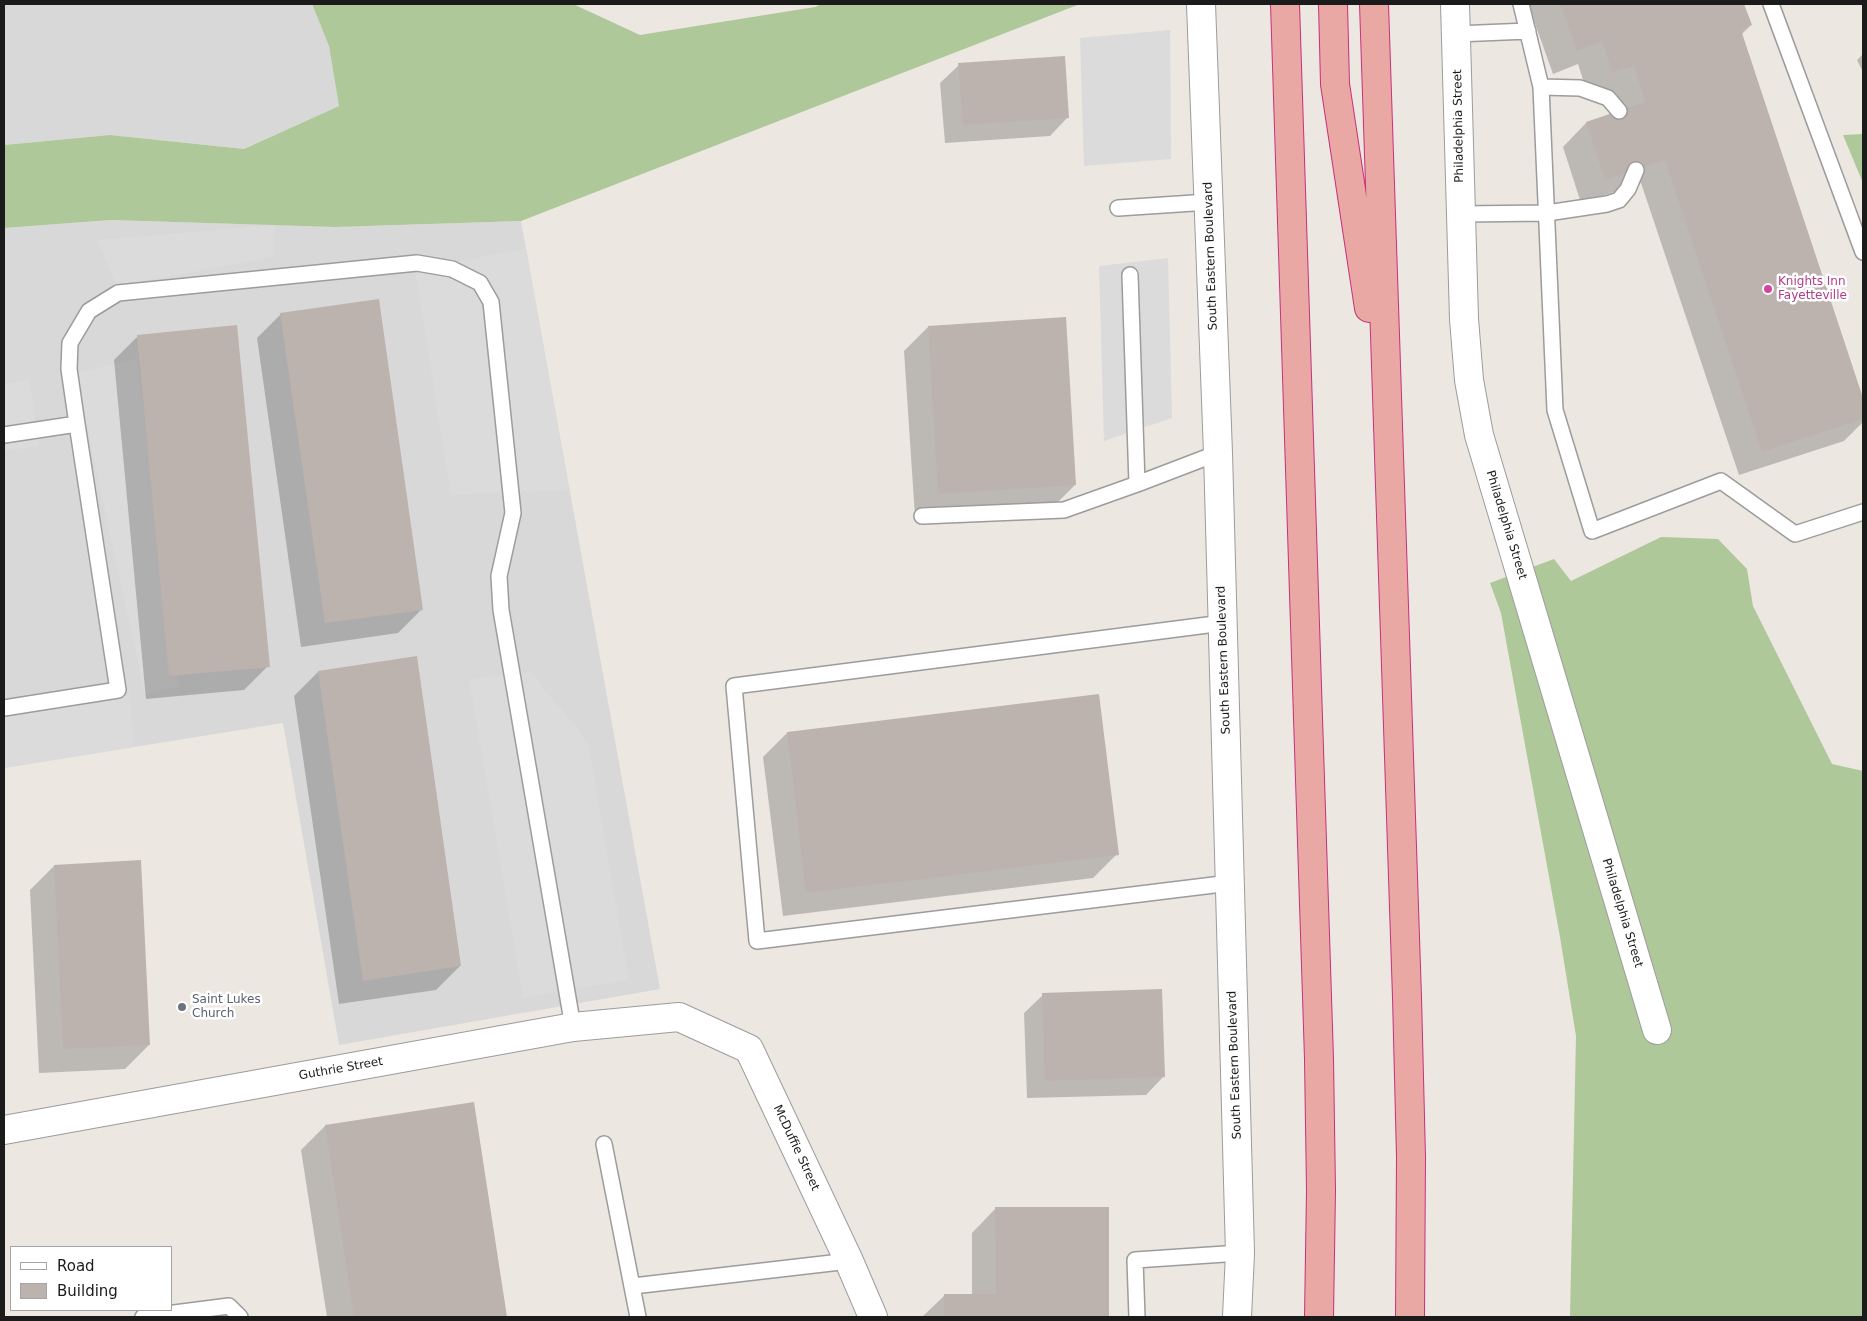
<!DOCTYPE html>
<style>
body{margin:0}
#map{position:relative;width:1867px;height:1321px;overflow:hidden;background:#ece7e1;font-family:"DejaVu Sans",sans-serif}
canvas{display:block}
.frame{position:absolute;inset:0;border:5px solid #1b1b1b;pointer-events:none}
.legend{position:absolute;left:10px;top:1246px;width:162px;height:65px;box-sizing:border-box;background:#fff;border:1px solid #a4a4a4;margin:0;padding:6px 9px;list-style:none;font-size:15px;color:#1b1b1b}
.legend li{display:flex;align-items:center;gap:10px;height:25px}
.legend b{width:25px;border:1px solid #a4a4a4}
</style>
<div id="map">
<canvas width="1867" height="1321"></canvas>
<div class="frame"></div>
<ul class="legend">
<li><b style="height:6px;background:#fff"></b>Road</li>
<li><b style="height:14px;background:#bcb2ae"></b>Building</li>
</ul>
</div>
<script>
const c = document.querySelector('canvas').getContext('2d');
c.lineJoin = 'round';
function fillPath(path, color) {
  c.fillStyle = color;
  c.fill(path, 'evenodd');
}
function stroke(path, color, width, dash) {
  c.strokeStyle = color;
  c.lineWidth = width;
  c.lineCap = dash ? 'butt' : 'round';
  c.setLineDash(dash || []);
  c.stroke(path);
}
function write(font, color, halo, rows, align = 'center') {
  c.font = font + ' "DejaVu Sans",sans-serif';
  c.lineWidth = 5;
  c.setLineDash([]);
  c.textBaseline = 'middle';
  c.strokeStyle = halo;
  c.fillStyle = color;
  for (const [text, x, y, turn = 0] of rows) {
    c.save();
    c.translate(x, y);
    c.rotate((+turn || 0) * Math.PI / 180);
    c.textAlign = isNaN(turn) ? turn : align;
    if (halo) c.strokeText(text, 0, 0);
    c.fillText(text, 0, 0);
    c.restore();
  }
}
const residential = new Path2D(`
 M4,4H312L329,46L339,106L244,149L110,135L4,145Z
 M111,220L335,227L521,221L660,989L339,1045L283,723L4,768V228Z`);
const forest = new Path2D(`
 M312,4H573L640,35L815,7L821,4H1080L521,221L335,227L111,220L4,228V145L110,135L244,149L339,106L329,46Z
 M1863,134V183L1843,135Z
 M1661,537L1718,539L1747,569L1753,606L1832,764L1863,771V1317H1570L1576,1036L1560,937L1501,613L1490,583L1554,559L1571,581Z`);
const parking = new Path2D(`
 M1170,30L1171,159L1084,166L1080,38Z
 M274,225L273,257L117,286L97,240Z
 M526,248L569,490L451,495L415,270Z
 M1168,258L1172,418L1104,441L1099,266Z
 M137,359L178,686L145,695L75,373Z
 M29,379L39,446L4,451V384Z
 M531,672L588,742L629,980L523,998L469,679Z
 M129,689L134,747L4,768V709Z`);
const shadow = new Path2D(`
 M1528,4H1743L1751,25L1741,35L1863,402V422L1844,441L1739,475L1641,183L1581,203L1563,147L1586,123L1618,112L1610,89L1588,95L1578,64L1553,74Z
 M1863,54V72L1857,60Z
 M959,65L1068,117L1050,136L945,143L940,83Z
 M281,314L422,609L398,633L301,647L257,338Z
 M928,327L1075,485L1051,509L915,517L904,351Z
 M138,336L268,666L244,690L146,699L114,360Z
 M318,672L460,966L436,990L339,1004L294,696Z
 M787,733L1117,854L1093,878L783,916L763,757Z
 M54,866L149,1045L125,1069L39,1073L30,890Z
 M1043,995L1164,1076L1146,1095L1027,1098L1024,1013Z
 M473,1104L506,1317H327L301,1150L325,1126Z
 M1108,1208V1317H922L945,1295H972V1233L995,1209Z`);
const building = new Path2D(`
 M1560,4H1744L1752,25L1741,30L1863,398V419L1762,452L1665,160L1605,180L1586,122L1645,102L1634,66L1612,72L1602,41L1577,51Z
 M1065,56L1069,118L963,125L958,63Z
 M379,299L423,610L325,623L280,313Z
 M1066,317L1076,485L938,494L928,326Z
 M237,325L270,667L169,676L137,335Z
 M417,656L461,966L363,981L318,671Z
 M1099,694L1119,855L806,893L787,732Z
 M141,860L150,1045L63,1049L54,865Z
 M1162,989L1165,1077L1045,1081L1042,993Z
 M474,1102L507,1317H354L325,1125Z
 M995,1207H1109V1317H944V1294H996Z`);
const service = new Path2D(`
 M1521,4L1541,87L1555,410L1592,531L1721,481L1795,534L1863,512
 M1771,4L1863,252
 M1456,34L1528,31
 M1541,87L1580,88L1608,98L1619,111
 M1118,208L1209,202
 M1461,214L1547,213L1607,204L1619,200L1628,189L1636,170
 M1130,275L1137,484L1218,453
 M77,424L69,369L70,343L89,311L118,293L417,263L452,269L480,283L491,302L513,513L499,576L501,610L573,1027
 M4,435L77,424L118,690L4,708
 M922,516L1064,510L1137,484
 M1223,623L734,686L757,941L1230,883
 M604,1144L638,1317
 M633,1286L849,1261
 M143,1317L229,1306L240,1317
 M1137,1317L1135,1260L1240,1253`);
const minor = new Path2D(`
 M1201,4L1218,453L1240,1253L1237,1317
 M1455,4L1464,319L1469,380L1479,435L1657,1030
 M4,1130L573,1027L679,1017L749,1049L849,1261L873,1317`);
const trunk = new Path2D(`
 M1285,4L1319,1059L1321,1190L1319,1317
 M1333,4L1335,84L1369,308
 M1374,4L1407,997L1411,1157L1410,1317`);
const markers = [
 [1768,289,5,"#d1479c"],
 [182,1007,5,"#6b7280"]
];
const streetNames = [
 ["Philadelphia Street",1459,126,-91],
 ["South Eastern Boulevard",1211,256,-92],
 ["Philadelphia Street",1506,525,73],
 ["South Eastern Boulevard",1224,660,-92],
 ["Philadelphia Street",1622,913,73],
 ["South Eastern Boulevard",1235,1065,-92],
 ["Guthrie Street",341,1069,-10],
 ["McDuffie Street",796,1148,65]
];
const hotelNames = [
 ["Knights Inn",1778,282],
 ["Fayetteville",1778,296]
];
const worshipNames = [
 ["Saint Lukes",192,1000],
 ["Church",192,1014]
];
fillPath(residential, '#d9d8d8');
fillPath(forest, '#aec899');
fillPath(parking, '#dbdbdb');
fillPath(shadow, '#0003');
fillPath(building, '#bcb2ae');
stroke(service, '#9c9c9c', 18);
stroke(minor, '#9c9c9c', 30);
stroke(trunk, '#c7317b', 30);
stroke(service, '#fff', 15);
stroke(minor, '#fff', 28);
stroke(trunk, '#e9a8a4', 28);
for (const [x, y, r, color] of markers) {
  const dot = new Path2D();
  dot.arc(x, y, r, 0, 2 * Math.PI);
  c.fillStyle = color;
  c.fill(dot);
  stroke(dot, '#fff', 2);
}
write('12px', '#1b1b1b', '#fff', streetNames);
write('12px', '#b23c85', '#fff', hotelNames, 'left');
write('12px', '#5b616d', '#fff', worshipNames, 'left');
</script>
